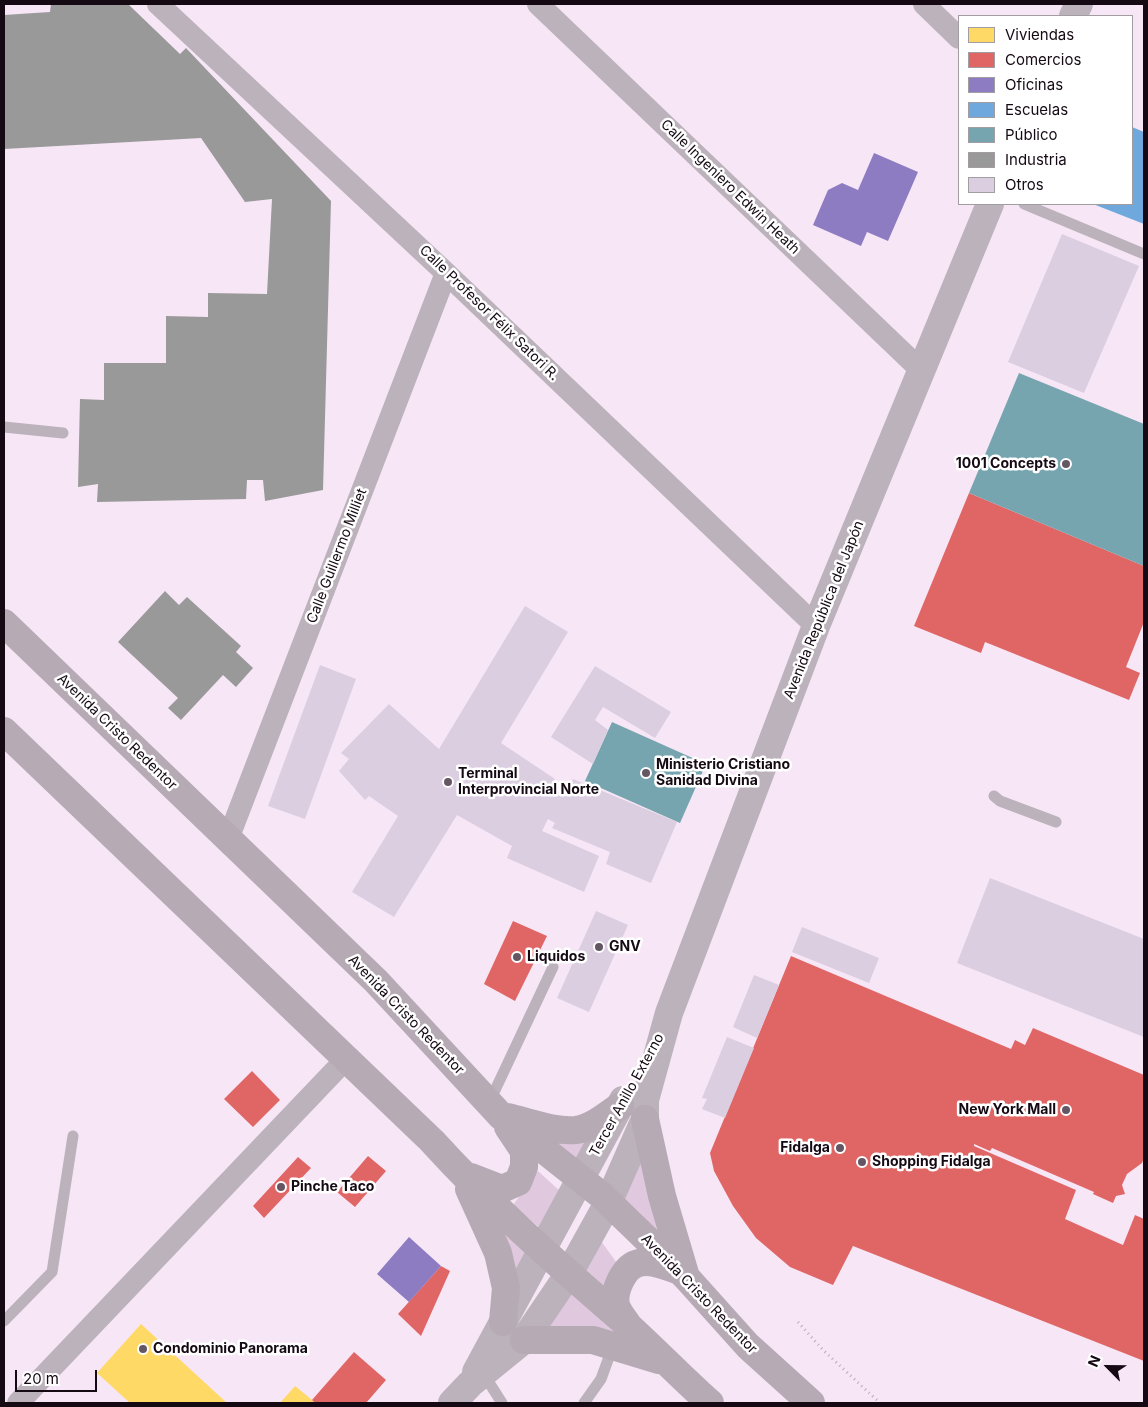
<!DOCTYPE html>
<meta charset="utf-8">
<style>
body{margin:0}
#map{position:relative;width:1148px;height:1407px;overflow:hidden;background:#f7e6f6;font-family:Inter,sans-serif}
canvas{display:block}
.frame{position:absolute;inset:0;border:5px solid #150914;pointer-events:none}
.legend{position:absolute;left:958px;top:15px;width:175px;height:190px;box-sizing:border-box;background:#fff;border:1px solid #a19da1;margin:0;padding:6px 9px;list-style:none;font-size:15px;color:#150914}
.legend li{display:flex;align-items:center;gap:10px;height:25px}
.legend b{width:25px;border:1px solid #a19da1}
.north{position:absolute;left:1083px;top:1342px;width:50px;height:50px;-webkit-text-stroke:4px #fff;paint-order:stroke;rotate:293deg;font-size:14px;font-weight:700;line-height:20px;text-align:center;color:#150914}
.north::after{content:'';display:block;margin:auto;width:18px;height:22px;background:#150914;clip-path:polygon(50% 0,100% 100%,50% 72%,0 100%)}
.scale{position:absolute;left:15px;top:1370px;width:82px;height:22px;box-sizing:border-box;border:2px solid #150914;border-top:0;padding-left:6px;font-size:15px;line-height:18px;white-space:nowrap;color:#150914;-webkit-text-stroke:4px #fff;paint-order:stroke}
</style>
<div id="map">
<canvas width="1148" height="1407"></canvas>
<div class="frame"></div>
<ul class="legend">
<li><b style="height:14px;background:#ffd966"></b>Viviendas</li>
<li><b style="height:14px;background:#e06666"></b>Comercios</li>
<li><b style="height:14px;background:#8e7cc3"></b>Oficinas</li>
<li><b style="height:14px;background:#6fa8dc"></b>Escuelas</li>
<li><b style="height:14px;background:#76a5af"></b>Público</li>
<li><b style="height:14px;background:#999"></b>Industria</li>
<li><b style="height:14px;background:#dbcee0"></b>Otros</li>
</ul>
<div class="north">N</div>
<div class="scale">20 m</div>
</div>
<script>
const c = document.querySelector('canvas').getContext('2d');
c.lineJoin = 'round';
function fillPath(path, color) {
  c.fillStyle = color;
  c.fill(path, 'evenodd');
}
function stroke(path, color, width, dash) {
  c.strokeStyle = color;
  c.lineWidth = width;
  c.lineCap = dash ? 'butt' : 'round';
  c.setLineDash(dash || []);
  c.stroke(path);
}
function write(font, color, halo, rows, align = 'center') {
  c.font = font + ' Inter,sans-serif';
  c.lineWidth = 5;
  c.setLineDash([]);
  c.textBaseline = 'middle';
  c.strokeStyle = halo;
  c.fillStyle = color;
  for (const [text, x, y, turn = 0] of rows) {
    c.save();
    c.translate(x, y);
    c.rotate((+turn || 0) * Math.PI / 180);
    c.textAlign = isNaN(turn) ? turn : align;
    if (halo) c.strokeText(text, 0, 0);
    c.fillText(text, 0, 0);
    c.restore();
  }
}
const green = new Path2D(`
 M603,1125L577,1168L552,1138Z
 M644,1151L669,1255L617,1199Z
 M538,1171L562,1193L541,1229L513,1205Z
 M480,1197L529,1248L512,1288Z
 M601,1241L622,1270L599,1293L581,1272Z
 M571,1288L633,1340L546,1334Z`);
const homes = new Path2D(`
 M141,1324L227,1403H130L97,1373Z
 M295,1386L312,1400L315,1403H280Z`);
const shops = new Path2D(`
 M969,493L1144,566V622L1126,667L1140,673L1129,700L985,642L981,653L914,626Z
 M513,921L547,936L515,1001L484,984Z
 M791,956L1011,1049L1015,1040L1025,1045L1033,1028L1144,1075V1158L1142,1163L1127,1174L1122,1185L1125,1194L1116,1196L1113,1203L1093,1194L1094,1192L992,1148L990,1151L974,1144V1146L1076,1190L1065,1219L1123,1245L1135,1215L1144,1219V1361L853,1246L833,1285L790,1267L756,1238L733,1206L714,1171L710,1153Z
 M252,1071L280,1100L253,1127L224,1099Z
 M368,1156L386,1171L355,1207L337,1192Z
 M298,1157L311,1168L264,1218L253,1206Z
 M441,1266L450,1271L421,1336L398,1314Z
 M354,1352L386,1380L366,1403H315L312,1400Z`);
const offices = new Path2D(`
 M874,153L918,172L888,241L867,232L861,246L813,225L828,190L842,183L858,190Z
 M409,1237L441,1266L409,1302L377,1274Z`);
const schools = new Path2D(`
 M1132,127L1144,132V224L1093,204H1132Z`);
const public = new Path2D(`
 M1019,373L1144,424V566L969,493Z
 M612,722L706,764L680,823L585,781Z`);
const industry = new Path2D(`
 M51,4H128L180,54L186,48L331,201L323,490L265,501L263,480H247L246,499L97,502L98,484L78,487L80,399L104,400V363H166V316L208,317V293L267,294L272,199L245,202L201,138L4,149V15L50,12Z
 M165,591L179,605L187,597L241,646L236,652L253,668L236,687L223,675L181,720L168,708L178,698L118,642Z`);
const building = new Path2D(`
 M1062,234L1139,266L1084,393L1008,362Z
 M525,606L568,632L501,743L555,779L550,787L566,795L573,779L677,822L651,883L606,864L610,852L552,828L555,823L548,819L542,831L599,856L584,892L507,858L512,846L457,815L394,917L352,892L398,816L369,796L365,800L339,771L349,759L341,753L389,704L439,749Z
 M320,665L356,679L305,819L268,806Z
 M595,666L671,712L655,738L603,707L595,720L608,730L593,764L551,737Z
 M990,878L1144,939V1037L957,963Z
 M596,911L628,925L589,1012L557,998Z
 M802,927L879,958L869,983L792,952Z
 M754,975L779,985L757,1038L733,1027Z
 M727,1037L754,1048L725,1118L702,1109L707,1099L702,1098Z`);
const path = new Path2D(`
 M798,1322L823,1350L880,1403`);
const service = new Path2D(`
 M1024,204L1144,254
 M4,427L63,433
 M994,796L1000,801L1056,822
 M489,1103L553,967
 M4,1321L52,1272L73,1136
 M483,1373L502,1403
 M584,1403L601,1379L613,1346`);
const minor = new Path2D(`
 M158,4L446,273L816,626
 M538,4L922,371
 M924,4L959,38
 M228,839L446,273
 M18,1403L347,1058`);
const tertiary = new Path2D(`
 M1073,16L1079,4
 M476,1372L623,1100
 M452,1403L470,1384L524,1340L568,1275L608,1203L645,1119V1100L669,1013L816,626L990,204`);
const primary = new Path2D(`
 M4,623L376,981L501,1116L601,1195L686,1277L748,1346L811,1403
 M4,731L432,1141C491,1206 556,1263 622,1320C652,1347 680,1376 710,1403
 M507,1117C529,1122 554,1132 576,1130C592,1128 607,1115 620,1106
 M645,1119L662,1196L686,1277
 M471,1177L502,1189L518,1182L524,1167V1151L508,1127
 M469,1189L498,1253L506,1288L503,1322
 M628,1325C624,1319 618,1312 616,1305C613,1291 624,1266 639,1263C651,1259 665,1266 677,1270
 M524,1340H593L659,1360`);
const markers = [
 [1066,464,5,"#645663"],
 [646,773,5,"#645663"],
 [448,782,5,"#645663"],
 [599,947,5,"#645663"],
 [517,957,5,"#645663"],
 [1066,1110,5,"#645663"],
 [840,1148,5,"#645663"],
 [862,1162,5,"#645663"],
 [281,1187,5,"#645663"],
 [143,1349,5,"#645663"]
];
const streetNames = [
 ["Calle Ingeniero Edwin Heath",730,187,44],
 ["Calle Profesor Félix Satori R.",489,313,44],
 ["Calle Guillermo Milliet",337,556,-69],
 ["Avenida República del Japón",824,610,-68],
 ["Avenida Cristo Redentor",117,732,44],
 ["Avenida Cristo Redentor",406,1015,46],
 ["Tercer Anillo Externo",627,1095,-61],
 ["Avenida Cristo Redentor",699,1294,46]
];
const poiNames = [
 ["1001 Concepts",1056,464,"right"],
 ["Ministerio Cristiano",656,765],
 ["Sanidad Divina",656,781],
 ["Terminal",458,774],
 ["Interprovincial Norte",458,790],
 ["GNV",609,947],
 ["Liquidos",527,957],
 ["New York Mall",1056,1110,"right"],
 ["Fidalga",830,1148,"right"],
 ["Shopping Fidalga",872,1162],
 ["Pinche Taco",291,1187],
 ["Condominio Panorama",153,1349]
];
fillPath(green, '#e0c8df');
fillPath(homes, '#ffd966');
fillPath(shops, '#e06666');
fillPath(offices, '#8e7cc3');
fillPath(schools, '#6fa8dc');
fillPath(public, '#76a5af');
fillPath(industry, '#999');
fillPath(building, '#dbcee0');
stroke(path, '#b7adb6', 3, [1, 4]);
stroke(service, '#bcb2bb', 11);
stroke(minor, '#bcb2bb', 22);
stroke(tertiary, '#bcb2bb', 28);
stroke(primary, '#b6aab5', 28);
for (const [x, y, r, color] of markers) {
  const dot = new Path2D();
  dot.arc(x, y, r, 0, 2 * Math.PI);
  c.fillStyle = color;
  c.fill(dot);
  stroke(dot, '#fff', 2);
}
write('14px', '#150914', '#fff', streetNames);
write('bold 14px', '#150914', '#fff', poiNames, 'left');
</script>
